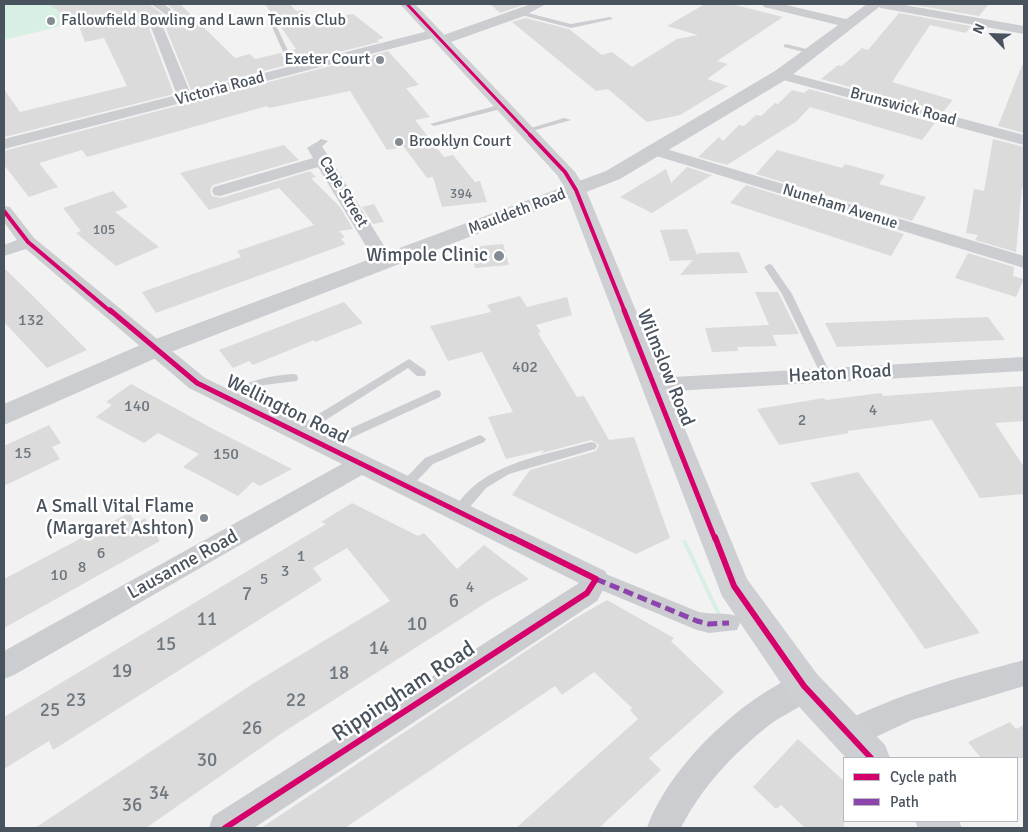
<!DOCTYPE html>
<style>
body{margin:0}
#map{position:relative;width:1028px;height:832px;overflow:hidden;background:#f2f2f2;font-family:Signika,sans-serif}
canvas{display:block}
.frame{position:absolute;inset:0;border:5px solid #49535e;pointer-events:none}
.legend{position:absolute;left:843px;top:757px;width:175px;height:65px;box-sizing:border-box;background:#fff;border:1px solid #b6babf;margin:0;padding:6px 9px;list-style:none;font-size:15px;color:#49535e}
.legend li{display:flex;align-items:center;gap:10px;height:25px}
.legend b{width:25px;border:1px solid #b6babf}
.north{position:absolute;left:968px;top:10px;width:50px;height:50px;-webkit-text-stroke:4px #fff;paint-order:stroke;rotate:294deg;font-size:14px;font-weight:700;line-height:20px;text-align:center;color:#49535e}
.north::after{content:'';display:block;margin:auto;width:18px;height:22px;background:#49535e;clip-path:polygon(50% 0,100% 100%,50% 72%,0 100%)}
</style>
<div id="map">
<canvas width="1028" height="832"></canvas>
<div class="frame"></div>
<ul class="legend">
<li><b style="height:6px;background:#d6006c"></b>Cycle path</li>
<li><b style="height:6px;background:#8e44ad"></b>Path</li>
</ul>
<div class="north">N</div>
</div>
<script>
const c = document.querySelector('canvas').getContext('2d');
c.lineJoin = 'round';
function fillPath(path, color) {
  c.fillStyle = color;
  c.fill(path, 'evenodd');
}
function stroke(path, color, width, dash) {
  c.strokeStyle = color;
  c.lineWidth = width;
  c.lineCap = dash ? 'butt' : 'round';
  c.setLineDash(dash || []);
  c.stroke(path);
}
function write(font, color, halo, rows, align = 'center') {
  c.font = font + ' Signika,sans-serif';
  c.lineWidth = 5;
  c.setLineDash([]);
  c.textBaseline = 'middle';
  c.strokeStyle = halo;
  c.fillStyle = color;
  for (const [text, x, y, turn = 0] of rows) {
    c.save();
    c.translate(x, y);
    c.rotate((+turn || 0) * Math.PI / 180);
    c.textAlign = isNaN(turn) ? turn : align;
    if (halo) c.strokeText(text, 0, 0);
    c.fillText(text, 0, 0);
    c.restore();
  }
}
const green = new Path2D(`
 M4,4H75L81,8L86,32L74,23L4,40Z
 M686,540L721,614L717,615L682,541Z`);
const building = new Path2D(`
 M49,4H149L168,18L176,12L167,4H180L235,58L250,54L255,59L281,53L287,65L191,90L165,26L156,21L149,28L174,94L4,137V89L20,112L127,86L104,38L85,42L79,26Z
 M265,4H290L296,11L303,10L312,21L353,14L384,38L377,40L379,42L296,63L290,51L296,49Z
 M490,4H526L500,13Z
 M705,4H731L783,17L717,61L728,64L707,79L728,86L680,115L647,122L608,89L596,91L512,22L525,18L569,29L602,55L612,52L632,67L677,39L698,35L667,26Z
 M908,4H989L979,16Z
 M899,13L971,26L966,33L930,25L892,82L953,100L943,112L821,79L838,65L842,66L862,48L868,50Z
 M388,51L419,85L406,88L430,117L415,120L444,157L453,155L475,182L480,181L487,202L442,207L433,177L427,178L404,147L387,150L350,91L269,108L267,106L87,157L82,150L39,163L58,187L29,197L4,165V151Z
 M1022,65H1024V133L998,126Z
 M809,89L935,123L922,140L810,107L797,121L727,165L698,157L719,137L723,141L739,125L744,126L756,115L761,116L775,103L778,104L792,90L804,93Z
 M993,139L1024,147V188H1022L1016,252L975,240L978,235L966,233L974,189L984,191Z
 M284,145L299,160L213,185L210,190L212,196L221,198L310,171L316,177L311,178L340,207L353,229L339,231L345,237L341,239L346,244L156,313L142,292L241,257L237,251L314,225L279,188L209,210L180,173Z
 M777,150L842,168L845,164L885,175L879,184L926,197L912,221L756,174Z
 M687,167L712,175L652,213L620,197L666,169L671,183Z
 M746,185L904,234L891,256L730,203Z
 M113,191L128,207L115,212L159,247L116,266L76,233L81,231L63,208Z
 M374,204L384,222L373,224L362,207Z
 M687,229L697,255L699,253L739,252L748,273L680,275L693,260L670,261L660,230Z
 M503,244L509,265L475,268L471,247Z
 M968,253L1014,267L1013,276L1024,279L1016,297L955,278Z
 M4,268L33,296L87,350L47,368L4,322Z
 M755,292H778L799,334L773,335L771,331L777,346L737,347L738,351L712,352L705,328L769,325Z
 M520,296L527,307L567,297L572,315L536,325L541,332L538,333L577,397L584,396L609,440L634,437L670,538L636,554L512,495L530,470L596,451L599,445L591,440L542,453L544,450L506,459L488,417L513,412L482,352L448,361L430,326L491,312L487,305Z
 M344,302L363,323L315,342L314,340L253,365L249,361L233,368L219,350Z
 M988,317L1005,340L837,347L825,323Z
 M131,384L215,430L292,469L260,486L253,482L238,496L197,474L183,467L199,454L158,433L144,443L96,417L112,405L106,402Z
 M1024,386V421L995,423L1024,467V494L980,498L932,420L847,431L849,433L779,445L757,409L824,398L826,400L881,393L883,396Z
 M49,425L61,443L52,447L60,459L4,486V446Z
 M858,472L903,533L980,633L925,649L810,483Z
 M352,503L418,536L424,533L457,569L484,545L529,579L492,599L282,733L146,828H35L254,683L390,601L347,548L313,568L322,580L53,750L49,741L4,769V717L326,524L321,522Z
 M129,513L137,523L145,518L160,541L4,628V579Z
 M607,600L674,638L671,641L724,692L649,758L661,770L599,828H516L638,719L630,710L632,708L594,672L562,695L555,686L345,828H261L574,619Z
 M1010,722L1016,729L1024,725V758H981L968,742Z
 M798,739L844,781V828H805L781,805L776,809L753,787Z`);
const service = new Path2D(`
 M520,11L571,24L610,17L613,19L571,28L518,14V12Z
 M270,22L275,23L297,70L296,71L291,70Z
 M786,44L814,51L815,52L812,54L784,47V45Z
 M502,104L506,106L505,108L434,126L430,124Z
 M564,118L571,120L525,133L521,131Z
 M321,139L328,141L318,150H312V146Z
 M769,264L772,265L792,294L831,375L830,378H822L821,375L782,294L764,267Z
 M409,359L425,370L426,373L425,376H417L408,368L302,435H294L292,432L294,429Z
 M293,374L297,375L298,378L297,381L264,385L230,403L224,399C238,382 272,375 293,374Z
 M436,390L440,391L441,394L440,397L353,437L333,450H325L323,447L325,444L345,431Z
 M480,435L486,439L484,442L433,464L410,488H402L400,485L402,482L425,458Z
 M591,442L595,443L597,446L595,449L509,474L486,488L463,515L459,517L455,515L453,512C479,463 543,456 591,442Z`);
const pedestrian = new Path2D(`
 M596,570L699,612C712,615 724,612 737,616L740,623L737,630L709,633L697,630L589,585L586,579L589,573Z`);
const minor = new Path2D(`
 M151,4H164L174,12L168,16Z
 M531,4H546L524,16L448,43L443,44L437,40L438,37Z
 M762,4H782L854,21L856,24L850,28L764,7Z
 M875,4H899L1024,26V34L881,8Z
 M157,23L163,27L190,92L436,29L442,33L440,36L4,149V139L177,95L151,27Z
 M781,71L1024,135V145L776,78L774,75Z
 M315,143L321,145L331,160L394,262L392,266H378L318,167L220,196L214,195L212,191L214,187L313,158L307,148Z
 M656,146L1024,256V268L650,154L648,151L650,148Z
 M4,206L10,207L34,238L205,378L605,571L609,579L597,601L254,828H209L213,816L579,583L362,475L14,675L4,679V651L342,464L189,388L26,249L4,256V245L17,240L4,222Z
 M1024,357V371L656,392L648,390L645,385L648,380L656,378Z
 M1024,660V686L912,720L848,750L837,745L833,735L837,725C897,694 960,677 1024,660Z
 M804,672L814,676L819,686C810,706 784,713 768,726C733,754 701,788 681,828H647C669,766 743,696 804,672Z`);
const tertiary = new Path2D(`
 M867,4H883L787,79L620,179L163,355L4,425V404L145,343L606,171L775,71Z`);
const secondary = new Path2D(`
 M400,4H415L575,172L586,190L747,579L817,674L885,745L890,758H846L791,698L722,596L566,190L557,175Z
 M915,821H959L962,828H918Z`);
const quiet = new Path2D(`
 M596,579L697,621L709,624L729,623`);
const cyclewayFar3 = new Path2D(`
 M407,4L531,136`);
const cyclewayFar2 = new Path2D(`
 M530,135L565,172L576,190L625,312
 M4,211L28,242L111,312`);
const cyclewayFar1 = new Path2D(`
 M110,310L197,383L514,539
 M624,310L715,539`);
const cycleway = new Path2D(`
 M715,537L734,586L804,686L871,758
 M225,828L587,593L596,579L511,537`);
const markers = [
 [51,21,5,"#848b92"],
 [380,60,5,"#848b92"],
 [399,142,5,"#848b92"],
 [499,256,6,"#848b92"],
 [204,518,5,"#848b92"]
];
const farNumbernames = [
 ["394",461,194],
 ["105",104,230]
];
const farPoinames = [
 ["Fallowfield Bowling and Lawn Tennis Club",61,21],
 ["Exeter Court",370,60,"right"],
 ["Brooklyn Court",409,142]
];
const farStreetnames = [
 ["Victoria Road",220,89,-15],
 ["Brunswick Road",903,107,15],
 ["Cape Street",343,192,59],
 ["Nuneham Avenue",840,207,17],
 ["Mauldeth Road",517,212,-21]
];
const numberNames = [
 ["132",31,321],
 ["402",525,368],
 ["140",137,407],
 ["4",873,411],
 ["2",802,421],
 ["15",23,454],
 ["150",226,455],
 ["6",101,554],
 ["1",301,557],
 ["8",82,568],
 ["3",285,572],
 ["10",59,576],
 ["5",264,580],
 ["4",470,588]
];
const poiNames = [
 ["Wimpole Clinic",488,256],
 ["A Small Vital Flame",194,507],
 ["(Margaret Ashton)",194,529]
];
const streetNames = [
 ["Wilmslow Road",665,368,68],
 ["Heaton Road",840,374,-3],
 ["Wellington Road",287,410,26],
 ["Lausanne Road",183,565,-29]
];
const nearNumbernames = [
 ["7",247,595],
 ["6",454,602],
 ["11",207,620],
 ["10",417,625],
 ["15",166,645],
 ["14",379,649],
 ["19",122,672],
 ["18",339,674],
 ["23",76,701],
 ["22",296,701],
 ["25",50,711],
 ["26",252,729],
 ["30",207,761],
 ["34",159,794],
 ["36",132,806]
];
const nearStreetnames = [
 ["Rippingham Road",404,692,-33]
];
fillPath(green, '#d8f0e3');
fillPath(building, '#dbdbdc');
fillPath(service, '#cbcdd0');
fillPath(pedestrian, '#cbcdd0');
fillPath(minor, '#cbcdd0');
fillPath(tertiary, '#cbcdd0');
fillPath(secondary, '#cdcfd2');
stroke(quiet, '#8e44ad', 5, [10, 5]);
stroke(cyclewayFar3, '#d6006c', 3);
stroke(cyclewayFar2, '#d6006c', 4);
stroke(cyclewayFar1, '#d6006c', 5);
stroke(cycleway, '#d6006c', 6);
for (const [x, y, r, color] of markers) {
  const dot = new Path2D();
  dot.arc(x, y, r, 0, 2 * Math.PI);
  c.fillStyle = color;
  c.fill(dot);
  stroke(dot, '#fff', 2);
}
write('14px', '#6e767e', null, farNumbernames);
write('16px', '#49535e', '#fff', farPoinames, 'left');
write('16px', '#49535e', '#fff', farStreetnames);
write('16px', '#6e767e', null, numberNames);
write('19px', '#49535e', '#fff', poiNames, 'right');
write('19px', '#49535e', '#fff', streetNames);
write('19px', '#6e767e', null, nearNumbernames);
write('22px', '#49535e', '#fff', nearStreetnames);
</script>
